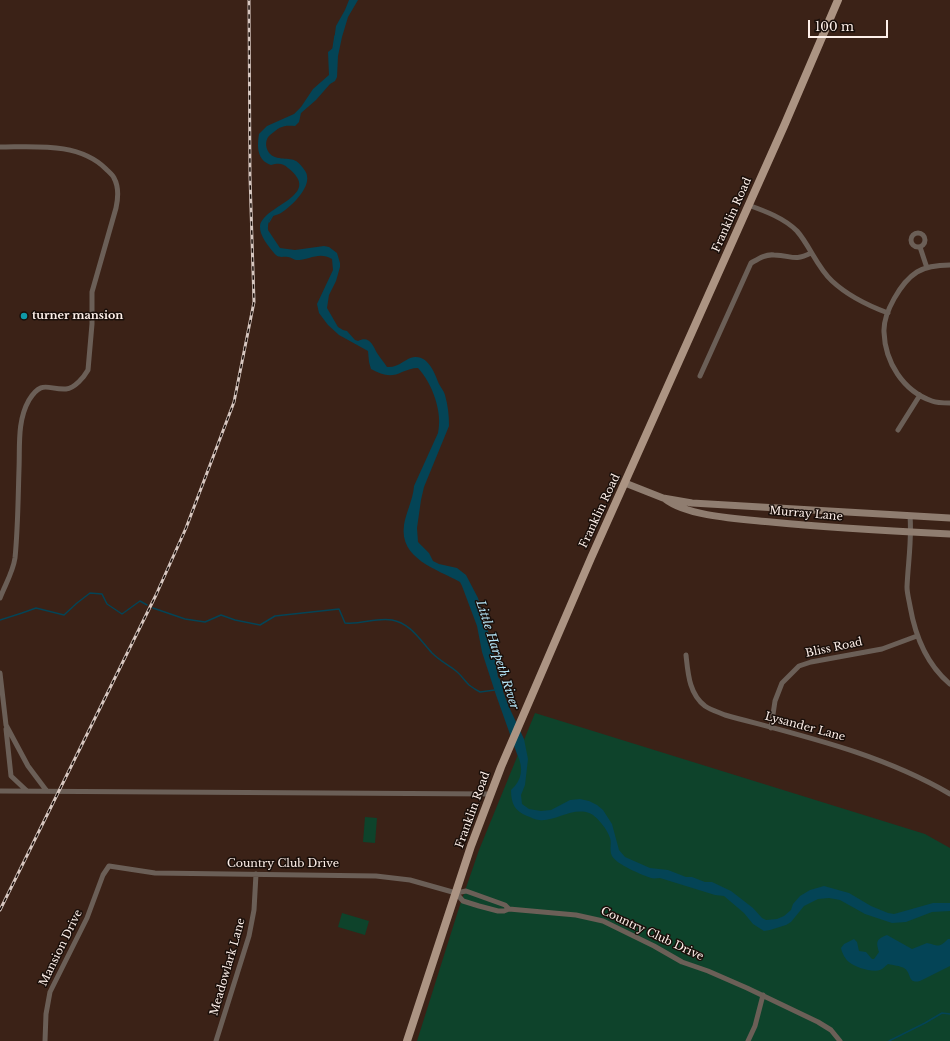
<!DOCTYPE html>
<style>
body{margin:0}
#map{position:relative;width:950px;height:1041px;overflow:hidden;background:#3b2217;font-family:"Libre Baskerville",serif}
canvas{display:block}
.scale{position:absolute;left:808px;top:20px;width:80px;height:18px;box-sizing:border-box;border:2px solid #fef0ea;border-top:0;padding-left:5px;font-size:12px;line-height:14px;white-space:nowrap;color:#fef0ea;-webkit-text-stroke:3px #1a0f0a;paint-order:stroke}
</style>
<div id="map">
<canvas width="950" height="1041"></canvas>
<div class="scale">100 m</div>
</div>
<script>
const c = document.querySelector('canvas').getContext('2d');
c.lineJoin = 'round';
function fillPath(path, color) {
  c.fillStyle = color;
  c.fill(path, 'evenodd');
}
function stroke(path, color, width, dash) {
  c.strokeStyle = color;
  c.lineWidth = width;
  c.lineCap = dash ? 'butt' : 'round';
  c.setLineDash(dash || []);
  c.stroke(path);
}
function write(font, color, halo, rows, align = 'center') {
  c.font = font + ' "Libre Baskerville",serif';
  c.lineWidth = 3;
  c.setLineDash([]);
  c.textBaseline = 'middle';
  c.strokeStyle = halo;
  c.fillStyle = color;
  for (const [text, x, y, turn = 0] of rows) {
    c.save();
    c.translate(x, y);
    c.rotate((+turn || 0) * Math.PI / 180);
    c.textAlign = isNaN(turn) ? turn : align;
    if (halo) c.strokeText(text, 0, 0);
    c.fillText(text, 0, 0);
    c.restore();
  }
}
const green = new Path2D(`
 M535,713L925,834L950,848V1041H417L458,911L479,850Z
 M365,817L377,818L375,843L363,842Z
 M342,913L369,921L365,935L338,927Z`);
const water = new Path2D(`
 M349,0H358L348,17L342,37L338,56L337,77L335,81L330,84L316,100L301,113L299,122L295,126C282,125 280,127 270,135C263,141 266,154 275,157C287,161 294,155 303,168C305,171 307,173 307,176C310,189 289,209 279,214C277,215 275,215 273,216C268,219 268,225 268,230L280,248L295,250L324,246L329,247L337,253L340,263V267L336,281L329,295L327,308L338,327L343,330L347,331L355,340L358,341C369,335 373,345 377,353C380,358 384,362 387,367C400,368 407,356 416,357C429,357 435,374 439,384C441,388 444,391 445,395C448,405 449,416 449,426L424,487L421,500L417,528L418,542L429,553L433,561L439,564L457,568L466,575L478,598L493,648L498,677L504,684L503,691L509,707L524,739L528,759L525,785L521,795L522,804L529,809L541,811L551,810L570,800L580,799L589,801L597,805L603,810L612,824L619,850L625,857L650,868L668,870L686,877H692L705,882H712L731,891L753,908L762,918L766,920L777,919L784,916L791,910L793,904L800,896L810,890L824,886L849,893L871,906L888,913L894,914L933,903H950V911L932,912L906,922L892,923L865,914L840,900L829,898L818,899L804,906L791,922L786,925L770,930L764,931L753,924L744,913L724,896L715,895L660,878C657,878 654,879 651,878C642,875 616,864 612,856C609,850 612,843 610,838C608,830 596,815 589,813C572,807 555,822 539,820C535,820 531,817 527,816C515,811 511,804 511,790C522,780 524,768 517,754L496,695L482,652L477,626L462,586L460,582C437,569 399,559 404,525C406,512 413,500 414,486L438,433C443,412 432,383 418,368C412,368 408,370 402,372C391,378 382,375 371,369L369,362L368,351L339,335L328,325L319,313L317,304L333,270L332,259C319,251 310,260 296,260C294,260 291,257 288,257C282,256 279,259 274,253C269,247 259,235 260,226C263,205 324,196 288,168C283,163 278,163 271,165C257,160 257,147 259,134L267,126L294,114L301,107L313,89L329,75L328,52L333,48L336,26L345,10Z
 M887,935L912,949L927,943C938,945 938,949 948,939H950V966L920,981C907,984 912,973 904,968C900,966 893,965 888,964C885,966 883,969 880,970C873,973 854,967 849,962C845,959 842,953 841,948L844,944L854,939L857,942L859,951L866,952L872,959H874L879,952C876,942 876,939 887,935Z`);
const stream = new Path2D(`
 M333,49L335,36
 M269,222L273,215
 M153,608L185,619L205,622L221,615L235,620L260,625L275,616L339,609L345,623C361,625 376,617 392,620C410,623 420,640 432,653C439,660 448,665 456,671C461,675 465,681 469,685C473,688 476,690 480,692L495,690
 M0,620L22,613L36,608L64,615L77,603L90,593L102,594L107,604L122,614L140,601L147,605
 M889,1041L925,1023L942,1013L950,1014`);
const street = new Path2D(`
 M0,147C35,147 79,142 106,169C109,172 113,175 114,178C119,187 118,199 116,208L92,292V324L88,370C84,377 75,388 66,389C48,390 42,379 29,400C17,421 20,446 19,469C18,499 18,528 15,558C13,572 5,585 0,598
 M748,205C765,211 784,218 797,231C810,246 817,267 832,281C847,295 869,306 888,313
 M911 240a7 7 0 1 1 14 0a7 7 0 1 1-14 0Z
 M920,247L927,268
 M950,265C939,265 927,266 917,272C901,282 883,313 884,332C885,362 903,391 932,401C937,403 944,403 950,403
 M700,376L751,263C758,259 765,254 774,255C792,255 793,262 811,253
 M898,430L920,395
 M910,516C912,540 908,563 907,587C907,593 909,600 910,606C915,635 926,664 950,684
 M686,655C688,673 689,694 705,706C711,710 718,712 725,715C802,736 880,753 950,794
 M0,673L6,725L28,766L46,790
 M771,728L775,701L782,683L799,666L811,662L882,649L917,636
 M6,729L11,776L27,791
 M0,791L491,794
 M509,909L576,915L603,921L654,946L682,962L708,971L747,988L818,1022L831,1030L840,1041
 M45,1041L46,1014L50,992L87,918L103,875L109,866L155,873L376,876L410,880L456,893L466,891L505,905L509,909L504,911H498L479,906L463,901L456,893
 M216,1041L249,936L254,910L256,874
 M748,1041L755,1026L763,995`);
const secondary = new Path2D(`
 M625,483L663,498L692,503L950,518
 M665,499C688,517 742,519 771,522C830,528 890,531 950,534`);
const primary = new Path2D(`
 M407,1041L471,846L501,767L591,558L784,126L838,0`);
const rail = new Path2D(`
 M0,910L156,595L186,528L234,402L254,302L250,177L249,0`);
const markers = [
 [24,316,4,"#0f9aa8"]
];
const streetNames = [
 ["Franklin Road",732,215,-66],
 ["Franklin Road",600,511,-65],
 ["Murray Lane",806,514,5],
 ["Bliss Road",834,648,-12],
 ["Lysander Lane",805,727,15],
 ["Franklin Road",473,810,-70],
 ["Country Club Drive",283,864],
 ["Country Club Drive",652,934,25],
 ["Mansion Drive",61,948,-64],
 ["Meadowlark Lane",228,967,-74]
];
const poiNames = [
 ["turner mansion",32,316]
];
const waterNames = [
 ["Little Harpeth River",497,655,72]
];
fillPath(green, '#0e432b');
fillPath(water, '#044456');
stroke(stream, '#044456', 1.5);
stroke(street, '#6b5f57', 5);
stroke(secondary, '#8f7d70', 7);
stroke(primary, '#ac9483', 8);
stroke(rail, '#d7c7c0', 3);
stroke(rail, '#1a0f0a', 1.5, [4.5]);
for (const [x, y, r, color] of markers) {
  const dot = new Path2D();
  dot.arc(x, y, r, 0, 2 * Math.PI);
  c.fillStyle = color;
  c.fill(dot);
  stroke(dot, '#1a0f0a', 1.5);
}
write('11px', '#fef0ea', '#1a0f0a', streetNames);
write('bold 11px', '#fef0ea', '#1a0f0a', poiNames, 'left');
write('italic 12px', '#b5e5f8', '#1a0f0a', waterNames);
</script>
